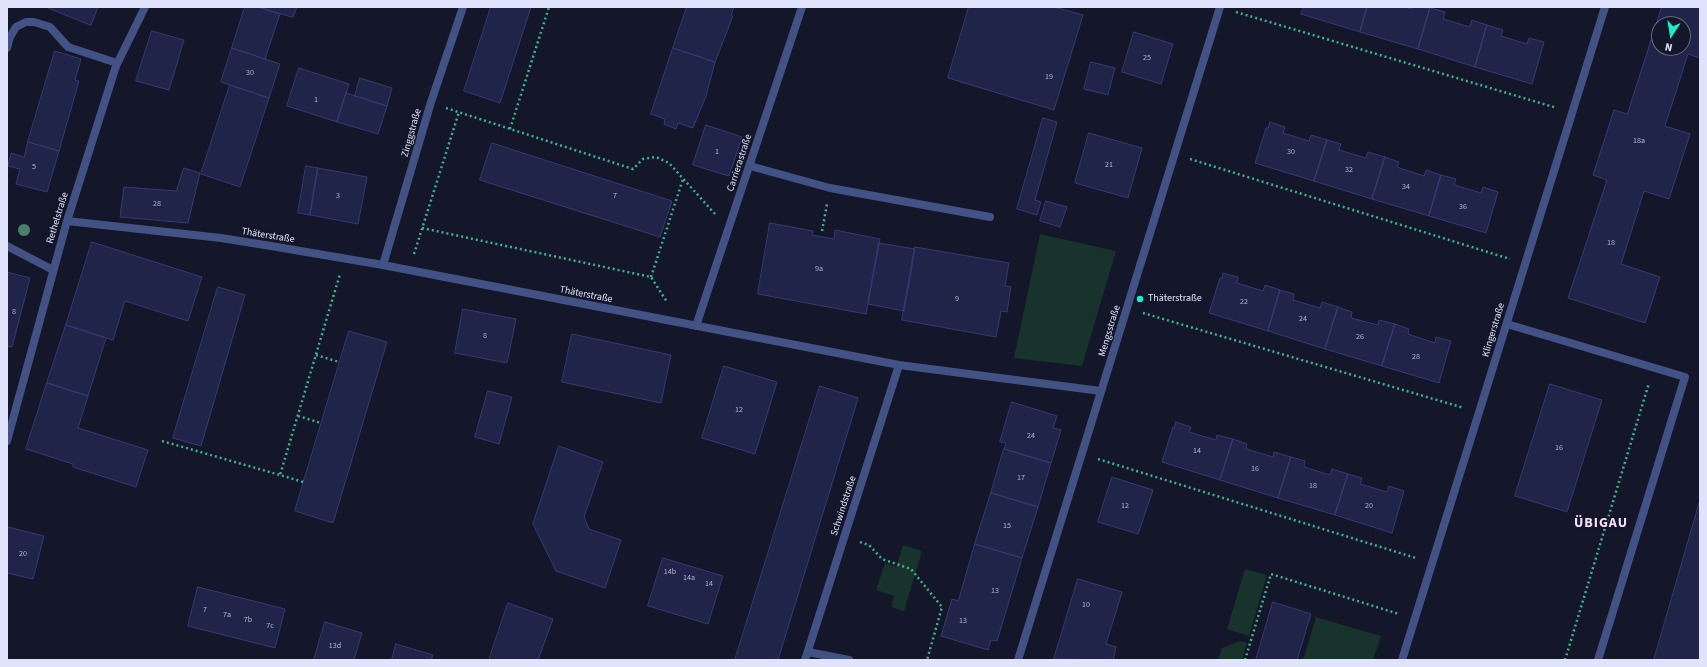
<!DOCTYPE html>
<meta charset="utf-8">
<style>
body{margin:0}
#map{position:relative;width:1707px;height:667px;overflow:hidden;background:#14162a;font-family:"Source Sans 3",sans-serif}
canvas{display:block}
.frame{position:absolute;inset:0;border:8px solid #dfe4fc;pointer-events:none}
.north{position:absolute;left:1651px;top:16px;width:40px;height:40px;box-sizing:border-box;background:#14162a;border:1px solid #65687e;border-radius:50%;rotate:192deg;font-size:11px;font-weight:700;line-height:16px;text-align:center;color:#dfe4fc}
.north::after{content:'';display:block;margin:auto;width:14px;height:18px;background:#1deac9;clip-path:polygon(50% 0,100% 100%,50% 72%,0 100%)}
</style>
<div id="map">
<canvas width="1707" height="667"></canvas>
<div class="frame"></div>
<div class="north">N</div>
</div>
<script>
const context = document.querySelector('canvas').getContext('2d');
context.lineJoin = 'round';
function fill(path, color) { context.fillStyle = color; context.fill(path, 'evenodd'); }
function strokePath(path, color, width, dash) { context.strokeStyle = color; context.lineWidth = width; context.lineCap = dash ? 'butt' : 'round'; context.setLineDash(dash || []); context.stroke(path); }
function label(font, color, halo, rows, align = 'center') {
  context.font = font + ' "Source Sans 3",sans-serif'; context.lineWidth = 3; context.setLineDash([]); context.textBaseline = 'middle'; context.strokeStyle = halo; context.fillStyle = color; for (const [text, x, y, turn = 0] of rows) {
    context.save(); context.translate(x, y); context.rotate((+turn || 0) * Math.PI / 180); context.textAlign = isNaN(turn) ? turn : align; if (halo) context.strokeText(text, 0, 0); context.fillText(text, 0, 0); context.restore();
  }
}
const green = new Path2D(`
 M1040,234l76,17 -34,115 -68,-8z
 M903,545l19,6 -18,60 -13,-4 3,-11 -18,-6 9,-27 11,4z
 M1245,569l22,6 -18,61 -22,-7z
 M1316,617l65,19 -8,24h-70z
 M1240,641l7,2 -5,17h-24l4,-12z`);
const building = new Path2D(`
 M46,7h52l-7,18z
 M245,7h13l22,7 -15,45 -33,-11z
 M258,7h39l-4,10z
 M491,7h40l-31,96 -36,-12z
 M687,7h47l-3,9h2l-18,46 -42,-14z
 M969,7h85l29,8 -29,95 -106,-32z
 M1304,7h63l-7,25 -59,-18z
 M1367,7h37l8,2 1,-2 17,1 -12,41 -58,-17z
 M1662,7h38v51l-12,-4 -23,72 25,8 -21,65 -25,-8 -23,73 39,13 -15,46 -77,-25 39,-118 -14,-5 21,-65 13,4zM1659,24h24v24h-24z
 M1430,8l15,4 -2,7 27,8 2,-7 15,5 -12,42 -57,-18z
 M1487,25l16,5 -2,6 26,8 2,-6 15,4 -12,42 -57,-17z
 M152,31l32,9 -15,50 -33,-9z
 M1134,32l39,12 -12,40 -39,-12z
 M232,48l48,16 -11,34 -48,-16z
 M673,48l42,14 -9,34 -13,32 -15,-5 -2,6 -12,-5 1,-5 -14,-5z
 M55,51l26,8 -6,21 4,1 -20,70 -31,-9z
 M1091,62l24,6 -7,27 -24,-6z
 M299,68l50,16 -12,38 -50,-16z
 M360,78l32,10 -5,18 -32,-10z
 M230,85l39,13 -29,89 -39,-13z
 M346,93l41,13 -9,28 -41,-12z
 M1043,118l14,4 -22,78 6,2 -4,13 -20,-6z
 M1270,122l15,5 -2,6 26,8 2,-6 16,5 -13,41 -59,-18 11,-35h2z
 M706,125l36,12 -13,39 -36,-11z
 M1089,133l53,15 -14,50 -53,-15z
 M1327,140l14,4 -2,6 27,8 2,-6 17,5 -13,42 -58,-18z
 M28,142l31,9 -12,41 -31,-8 4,-15 -12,-3 3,-13 13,4z
 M492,143l180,58 -12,36 -180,-57z
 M1385,157l14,5 -2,5 27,9 2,-6 15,5 -12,41 -57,-17z
 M306,166l12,2 -8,47 -12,-2z
 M184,168l16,5 -12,50 -68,-6 4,-30 52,4z
 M318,168l49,9 -9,47 -48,-9z
 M1441,175l15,4 -2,6 27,8 2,-6 15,5 -12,41 -57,-17z
 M1046,201l21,6 -7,20 -20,-6z
 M770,223l43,8 -1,4 22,4 1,-9 45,9 -14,75 -108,-20z
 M92,242l110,35 -14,44 -63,-20 -12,39 -47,-15z
 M879,243l36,6 -11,62 -36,-7z
 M915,247l94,16 -4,23 6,1 -4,25 -6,-1 -5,26 -94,-17z
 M7,272l23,6 -18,69 -5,-1z
 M1223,273l15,4 -1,6 26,8 2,-6 15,5 -12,41 -59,-18 11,-35h2z
 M218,287l27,8 -44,151 -28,-8z
 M1280,290l14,4 -1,6 27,8 2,-6 16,5 -13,42 -57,-18z
 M1338,307l14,5 -1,6 27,7 1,-5 16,4 -13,42 -57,-17z
 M463,309l53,10 -9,44 -52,-10z
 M1395,324l14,5 -1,5 27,9 1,-6 15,4 -12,42 -57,-17z
 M66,325l40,13 -18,58 -41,-13z
 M349,331l38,11 -54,181 -38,-12z
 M572,334l99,21 -10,48 -99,-21z
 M724,366l53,16 -22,72 -53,-16z
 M47,383l41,13 -10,32 70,22 -12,37 -63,-20v-3l-47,-15z
 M1550,384l52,16 -35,112 -52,-16z
 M820,386l38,12 -9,30 -71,232h-43z
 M488,391l24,6 -13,47 -24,-7z
 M1012,402l45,14 -4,12 8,2 -10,33 -47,-14 2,-6 -6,-1z
 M1176,422l15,5 -2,5 27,8 1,-5 16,4 -13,41 -58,-18 11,-35 1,1z
 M1233,439l14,5 -1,5 27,8 1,-5 17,5 -13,41 -58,-18z
 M559,446l44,16 -19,55 5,12 32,11 -16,48 -49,-17 -23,-47z
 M1004,449l47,14 -13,44 -47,-14z
 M1291,457l14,4 -1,6 26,8 2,-6 16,5 -13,41 -57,-17z
 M1348,474l14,4 -2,6 27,8 2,-6 15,5 -12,42 -57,-18z
 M1112,477l41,13 -15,44 -40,-12z
 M991,493l47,14 -16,51 -47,-14z
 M1700,500v160h-46z
 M8,527l36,9 -11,43 -26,-6z
 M975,544l47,14 -25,83 -6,-1 -3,10 -47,-14 11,-37 6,2z
 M663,558l60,18 -15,48 -60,-18z
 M1078,579l44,13 -16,52 10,3 -3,13 -59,-1z
 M198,587l87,22 -10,39 -87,-22z
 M1273,602l38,12 -14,46h-41z
 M508,603l45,16 -15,41h-49z
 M325,622l37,11 -8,27h-40z
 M396,644l37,11 -2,5h-39z`);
const path = new Path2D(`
 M1236,12l321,96
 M446,108l187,61 10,-10 13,-2 13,6 46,51
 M510,129l39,-122
 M1190,159l320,100
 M422,228l229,49 16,25
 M822,231l5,-27
 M414,254l45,-142
 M651,277l32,-98
 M1143,313l321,95
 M316,355l23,7
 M298,416l23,7
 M162,441l118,34
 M1098,459l318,99
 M303,482l-23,-7 60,-201
 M860,542l9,3 13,14 29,10 31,38 -15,53
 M1245,660l26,-86 128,40
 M1565,660l84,-277`);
const lane = new Path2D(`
 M7,48l3,-11 6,-10 10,-5h8l16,5 18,20 49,16
 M750,166l80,22 160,29
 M383,265l48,-163 32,-95
 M1507,324l178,53 -87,283`);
const street = new Path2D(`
 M67,221l154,17 50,8 112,19 516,100 202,26
 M7,246l46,24
 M696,326l106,-319
 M7,441l60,-220 49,-155 29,-59
 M808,652l41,8
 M805,660l94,-295
 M1018,660l202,-653
 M1402,660l203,-653`);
const trees = [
 [24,230]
];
const markers = [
 [1140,299,4,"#1deac9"]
];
const numberNames = [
 ["25",1147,58],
 ["30",250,73],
 ["19",1049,77],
 ["1",316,100],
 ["18a",1639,141],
 ["1",717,152],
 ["30",1291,152],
 ["21",1109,165],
 ["5",34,167],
 ["32",1349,170],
 ["34",1406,187],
 ["3",338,196],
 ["7",615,196],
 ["28",157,204],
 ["36",1463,207],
 ["18",1611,243],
 ["9a",819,269],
 ["9",957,299],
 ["22",1244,302],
 ["8",14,312],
 ["24",1303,319],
 ["8",485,336],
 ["26",1360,337],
 ["28",1416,357],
 ["12",739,410],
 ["24",1031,436],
 ["16",1559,448],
 ["14",1197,451],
 ["16",1255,469],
 ["17",1021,478],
 ["18",1313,486],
 ["12",1125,506],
 ["20",1369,506],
 ["15",1007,526],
 ["20",23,554],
 ["14b",670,572],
 ["14a",689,578],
 ["14",709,584],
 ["13",995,591],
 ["10",1086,605],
 ["7",205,610],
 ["7a",227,615],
 ["7b",248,620],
 ["13",963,621],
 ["7c",270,626],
 ["13d",335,646]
];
const streetNames = [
 ["Zinggstraße",412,133,-74],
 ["Carrierastraße",740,163,-72],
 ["Rethelstraße",58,218,-73],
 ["Thäterstraße",268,236,9],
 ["Thäterstraße",586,295,11],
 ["Klingerstraße",1494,330,-73],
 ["Mengsstraße",1110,331,-73],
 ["Schwindstraße",844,506,-72]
];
const poiNames = [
 ["Thäterstraße",1148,299]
];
const districtNames = [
 ["ÜBIGAU",1601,524]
];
fill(green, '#17332b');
fill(building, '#212449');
strokePath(building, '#363973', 1);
strokePath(path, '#3db38d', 2.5, [2, 3]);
strokePath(lane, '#435284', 8);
strokePath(street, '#435284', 8);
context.fillStyle = '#47806c';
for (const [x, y] of trees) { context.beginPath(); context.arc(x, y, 6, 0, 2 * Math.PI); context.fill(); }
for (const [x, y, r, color] of markers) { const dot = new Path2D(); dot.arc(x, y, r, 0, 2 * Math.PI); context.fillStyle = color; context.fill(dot); strokePath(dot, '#14162a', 1.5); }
label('8px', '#b0b4cf', null, numberNames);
label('10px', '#dfe4fc', '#14162a', streetNames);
label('10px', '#dfe4fc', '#14162a', poiNames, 'left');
context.letterSpacing = '1px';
label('bold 14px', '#fce1fa', '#14162a', districtNames);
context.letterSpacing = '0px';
</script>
